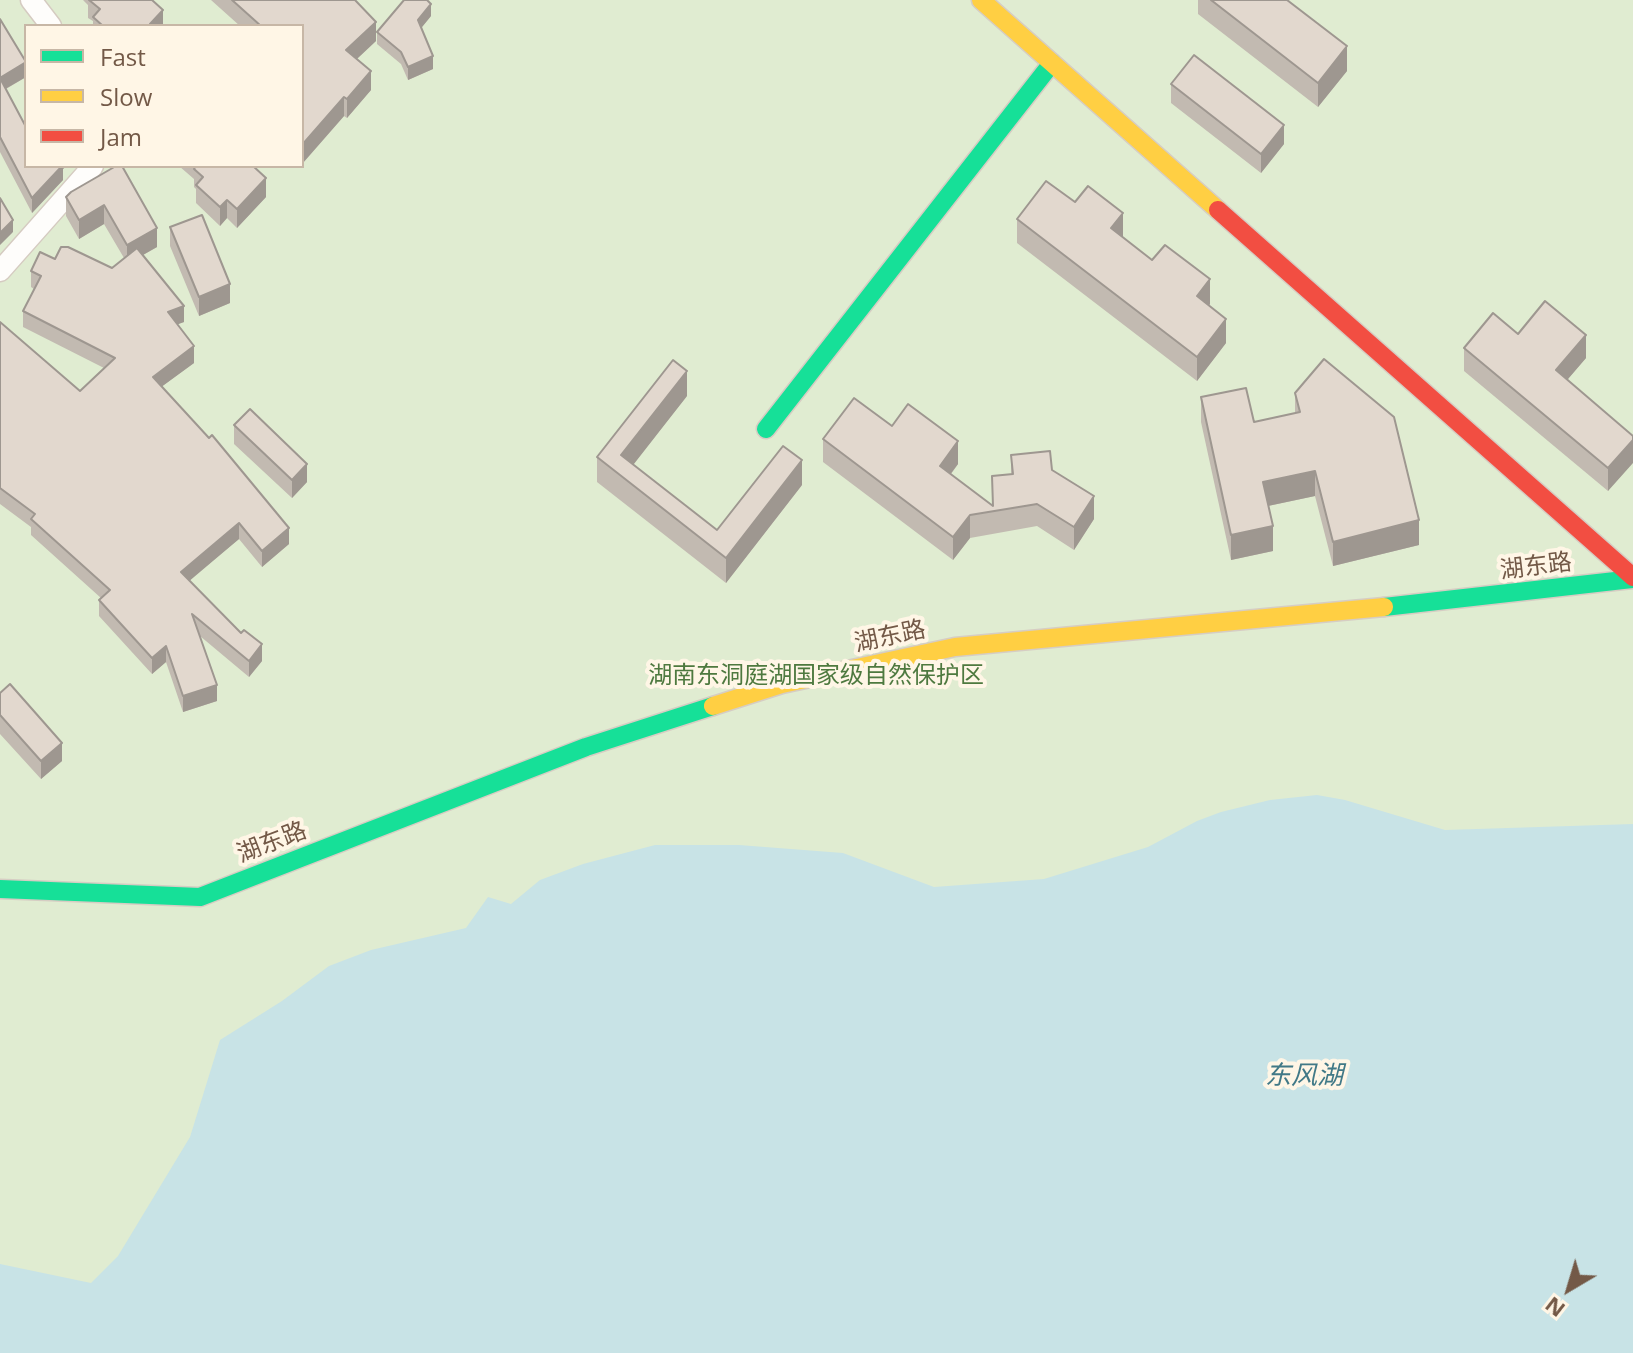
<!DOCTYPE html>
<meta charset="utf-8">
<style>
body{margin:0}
#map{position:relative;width:1633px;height:1353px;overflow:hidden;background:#f6f0e6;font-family:"Open Sans",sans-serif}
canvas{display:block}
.legend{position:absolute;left:24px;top:24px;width:280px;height:144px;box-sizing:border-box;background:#fff6e6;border:2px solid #c7b7a6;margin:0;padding:10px 14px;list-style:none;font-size:24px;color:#735947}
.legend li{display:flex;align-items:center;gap:16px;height:40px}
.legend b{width:40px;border:2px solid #c7b7a6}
.north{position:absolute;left:1529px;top:1249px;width:80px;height:80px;-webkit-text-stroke:6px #fff6e6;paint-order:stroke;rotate:218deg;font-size:22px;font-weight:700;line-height:32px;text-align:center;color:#735947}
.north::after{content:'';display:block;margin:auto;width:28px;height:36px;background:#735947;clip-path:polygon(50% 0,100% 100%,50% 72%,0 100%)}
</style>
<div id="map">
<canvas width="1633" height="1353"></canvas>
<ul class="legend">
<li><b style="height:10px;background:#16e098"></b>Fast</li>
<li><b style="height:10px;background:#ffcf43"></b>Slow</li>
<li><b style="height:10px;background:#f24e42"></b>Jam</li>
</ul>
<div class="north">N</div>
</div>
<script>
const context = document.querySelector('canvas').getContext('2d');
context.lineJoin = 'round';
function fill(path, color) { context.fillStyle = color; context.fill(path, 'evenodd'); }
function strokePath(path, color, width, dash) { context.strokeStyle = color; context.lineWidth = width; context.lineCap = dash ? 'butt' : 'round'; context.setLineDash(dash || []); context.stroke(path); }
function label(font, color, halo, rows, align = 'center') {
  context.font = font + ' "Open Sans","Noto Sans SC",sans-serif'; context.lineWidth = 8; context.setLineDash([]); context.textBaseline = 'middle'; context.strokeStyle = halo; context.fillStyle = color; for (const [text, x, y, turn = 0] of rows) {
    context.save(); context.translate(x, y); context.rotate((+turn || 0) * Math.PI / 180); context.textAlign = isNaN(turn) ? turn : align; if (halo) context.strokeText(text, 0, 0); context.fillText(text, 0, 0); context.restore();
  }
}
const green = new Path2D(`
 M0,0h1633v1353h-1633zM26,26h276v140h-276z`);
const water = new Path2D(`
 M1317,795l28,5 100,30 188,-6v529h-1633v-89l91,19 27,-27 72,-119 30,-97 62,-39 47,-35 42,-16 95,-22 22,-31 23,7 29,-24 43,-16 72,-19h84l104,8 91,34 110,-8 104,-32 49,-26 24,-9 49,-12z`);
const street = new Path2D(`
 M31,0l20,26
 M0,271l93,-105`);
const fast = new Path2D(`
 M766,429l286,-366
 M1384,607l249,-28
 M0,889l200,8 386,-150 127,-41`);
const slow = new Path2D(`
 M981,0l237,210
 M713,706l69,-22 173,-37 429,-40`);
const jam = new Path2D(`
 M1218,210l415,367`);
const wall = new Path2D(`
 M83,0h69l11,26h-70v-5l-5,-3v-13z
 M211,0h144l21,41 -19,18 14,31 -24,28 -3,-2 -42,48v-138h-62z
 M1198,0h89l60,71 -29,36 -120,-93z
 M431,16l-10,12 12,41 -25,11 -7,-16 -24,-20v-12z
 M0,19l26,58 -20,12 20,77h40l-3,3v11l-31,33 -32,-61z
 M1171,84l113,60 -23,29 -90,-70z
 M116,166l41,81 -14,8 41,67 -7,2 17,39 -33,24 128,157 -27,23 -23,-28 -50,41 73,81 -13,16 -49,-41 17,65 -34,11 -17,-50 -14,12 -53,-58v-16l2,-2 -70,-63v-8l-31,-23v-182l80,69 24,-23 -81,-41v-16l11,-22 -3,-2v-16l24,-12 57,9 12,-10 -20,-34 -25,15 -13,-23v-19z
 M179,166h74l13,31 -29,31 -10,-10 -7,8 -24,-23v-14l-2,-2v-8z
 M1017,219l105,19 88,66 -1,1 17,38 -29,38 -180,-138z
 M170,227l60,76 -31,13 -29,-70z
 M1518,334l68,24 -19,22 66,56 -25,55 -144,-120v-23z
 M1295,393l124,152 -86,21 -18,-70 -47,10 5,45 -42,9 -30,-138v-25l53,25 41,-9z
 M687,396l-54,68 84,66 85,-45 -76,98 -129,-101v-25z
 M234,425l73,57 -15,16 -58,-54z
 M892,426l66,38 -7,10 41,31v-29l19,-2v-19l41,15 42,49 -20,31 -37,-24 -67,12 -17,22 -130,-98v-23z
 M0,693l62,68 -21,18 -41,-45z`);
const shadedWall = new Path2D(`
 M431,4v12l-13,16v-12z
 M163,10v16h-13v-2z
 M376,22v19l-30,28v-19z
 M1347,46v25l-29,36v-24z
 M433,56v13l-25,11v-13z
 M26,62v15l-26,15v-14z
 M371,71v19l-24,28v-19z
 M344,97v19l-42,48v-19z
 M1284,125v19l-23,29v-19z
 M58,166h8l-3,3v11l-31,33v-15z
 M266,178v19l-29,31v-19z
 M227,200v18l-7,8v-19z
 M104,205v19l-25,15v-19z
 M1123,213v24l-12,-9z
 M13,220v12l-13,13v-12z
 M157,228v19l-30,17v-19z
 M1210,279v25l-13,16v-24z
 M230,284v19l-31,13v-19z
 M184,306v16l-16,6v-16z
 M1226,319v24l-29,38v-24z
 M1586,335v23l-30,35v-23z
 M194,346v17l-41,30v-16z
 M687,371v25l-64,82 -2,-23z
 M1633,440v23l-25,28v-23z
 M958,441v23l-18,24v-22z
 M802,460v25l-76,98v-25z
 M307,464v18l-15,16v-18z
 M1315,471v25l-52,11v-25z
 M1094,496v23l-20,31v-23z
 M970,515v23l-17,22v-23z
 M1419,520v25l-86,21v-24z
 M239,523v16l-58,49v-16z
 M1273,526v25l-42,9v-25z
 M289,528v16l-27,23v-16z
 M262,644v17l-13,16v-16z
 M166,646v16l-14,12v-16z
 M217,685v16l-34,11v-16z
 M62,743v18l-21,18v-18z`);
const building = new Path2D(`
 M89,0h63l11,10 -13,14 3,2h-50l-10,-9 7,-8z
 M232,0h123l21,22 -30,28 25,21 -24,28 -3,-2 -42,48v-119h-41z
 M404,0h23l4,4 -13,16 15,36 -25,11 -7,-15 -24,-20z
 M1211,0h76l60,46 -29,37z
 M0,19l26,43 -26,16z
 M1194,55l90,70 -23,29 -90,-70z
 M0,78l26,49v39h36l-30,32 -32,-61z
 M116,166h6l35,62 -30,17 -23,-40 -25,15 -13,-23 5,-5z
 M196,166h57l13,12 -29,31 -10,-9 -7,7 -24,-22 7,-8 -9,-8z
 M1046,181l29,21 13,-16 35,27 -12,15 41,32 13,-15 45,34 -13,17 29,23 -29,38 -180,-138z
 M0,198l13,22 -13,13z
 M202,215l28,69 -31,13 -29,-70z
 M61,247h7l44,21 25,-20 47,58 -16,6 26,34 -41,31 56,61 3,-3 77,93 -27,23 -23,-28 -58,49 60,61 3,-3 18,14 -13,17 -57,-47 25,71 -34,11 -17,-50 -14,12 -53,-58 11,-10 -79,-71 4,-5 -35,-26v-166l80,69 35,-33 -92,-47 18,-35 -10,-5 9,-19 15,7z
 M1545,301l41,34 -30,35 77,66v4l-25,28 -144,-120 29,-35 25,21z
 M1324,359l70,58 25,103 -86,22 -18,-71 -52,11 10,44 -42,9 -30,-138 45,-9 8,34 46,-10 -5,-19z
 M673,360l14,11 -66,84 96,75 66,-84 19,14 -76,98 -129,-101z
 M854,398l38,28 16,-22 50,37 -18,25 53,40 -1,-30 21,-2 -2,-19 39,-4 2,19 42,26 -20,31 -37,-23 -67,11 -17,22 -130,-98z
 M250,409l57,55 -15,16 -58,-55z
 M10,684l52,59 -21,18 -41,-46v-22z`);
const streetNames = [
 ["湖东路",1536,567,-7],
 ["湖东路",890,637,-12],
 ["湖东路",272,843,-21]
];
const parkNames = [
 ["湖南东洞庭湖国家级自然保护区",816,676]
];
const waterNames = [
 ["东风湖",1304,1077]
];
fill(green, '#e0ecd1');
fill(water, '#c8e3e6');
strokePath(street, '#d5cbc1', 23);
strokePath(fast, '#d6cdc3', 21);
strokePath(slow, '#d6cdc3', 21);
strokePath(jam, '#d6cdc3', 21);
strokePath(street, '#fefdfb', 20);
strokePath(fast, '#16e098', 18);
strokePath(slow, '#ffcf43', 18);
strokePath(jam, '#f24e42', 18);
fill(wall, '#c2bab1');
fill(shadedWall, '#9e9790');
fill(building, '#e2d8ce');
strokePath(building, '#9e9790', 2);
label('24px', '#735947', '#fff6e6', streetNames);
label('24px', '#4e793f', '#fff6e6', parkNames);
label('italic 26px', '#417987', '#fff6e6', waterNames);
</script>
